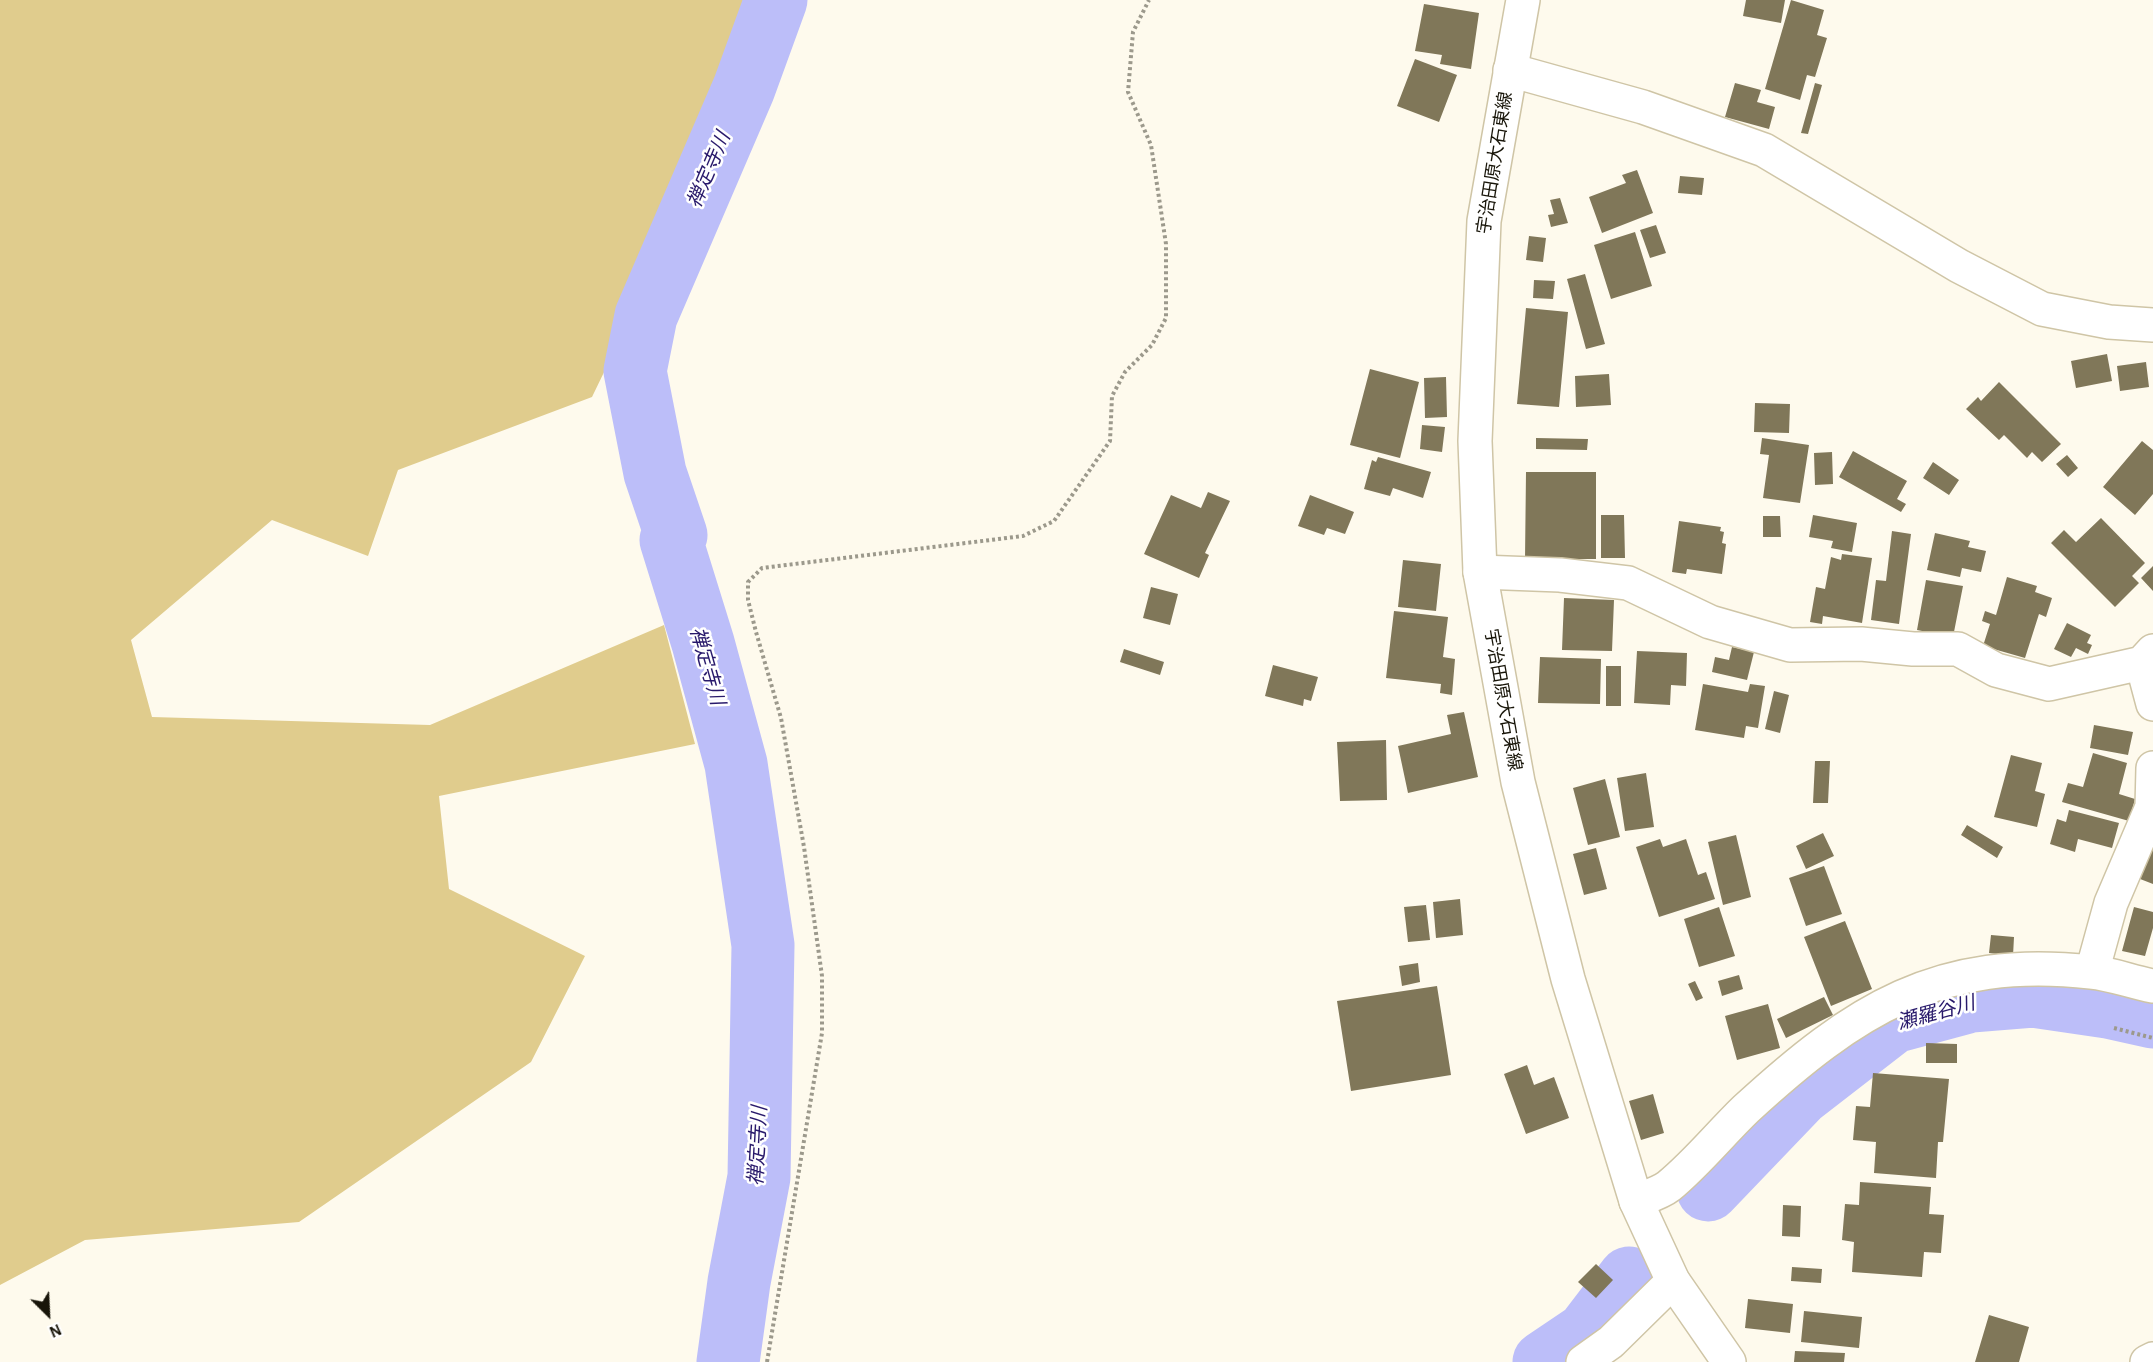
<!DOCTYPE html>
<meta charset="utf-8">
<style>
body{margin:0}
#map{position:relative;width:2153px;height:1362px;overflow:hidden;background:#fefaed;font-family:"Alegreya Sans",sans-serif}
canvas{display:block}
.north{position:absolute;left:18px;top:1284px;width:60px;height:60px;-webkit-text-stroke:4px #fff;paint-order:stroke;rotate:156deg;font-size:16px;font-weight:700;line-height:24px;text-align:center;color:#181509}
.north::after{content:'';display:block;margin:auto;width:21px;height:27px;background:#181509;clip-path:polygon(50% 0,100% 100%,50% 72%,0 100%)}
</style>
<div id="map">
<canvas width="2153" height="1362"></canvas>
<div class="north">N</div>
</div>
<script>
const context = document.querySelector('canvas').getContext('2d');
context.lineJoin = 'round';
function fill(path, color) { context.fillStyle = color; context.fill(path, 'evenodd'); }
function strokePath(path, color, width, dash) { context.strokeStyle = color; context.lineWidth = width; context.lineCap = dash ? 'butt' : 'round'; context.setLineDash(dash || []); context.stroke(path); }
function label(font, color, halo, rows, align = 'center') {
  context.font = font + ' "Alegreya Sans","Noto Sans JP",sans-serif'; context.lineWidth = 5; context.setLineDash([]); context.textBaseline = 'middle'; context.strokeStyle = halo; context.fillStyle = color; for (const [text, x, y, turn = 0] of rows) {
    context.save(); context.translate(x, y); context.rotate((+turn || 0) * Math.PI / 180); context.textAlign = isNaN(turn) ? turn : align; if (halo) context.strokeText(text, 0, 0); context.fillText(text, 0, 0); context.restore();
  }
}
const green = new Path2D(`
 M0,0h784l-192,397 -194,73 -30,86 -96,-36 -141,120 21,77 278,8 234,-100 31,119 -256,52 10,93 136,67 -54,106 -232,160 -214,18 -85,45z`);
const river = new Path2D(`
 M1708,1190l92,-96 93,-72 78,-21 62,-5 75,11 45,10
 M728,1362l11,-80 20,-105 4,-232 -27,-181 -33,-121 -32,-103 5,-5 -21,-62 -20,-102 11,-55 98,-228 32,-88
 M1544,1362l43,-29 42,-55`);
const building = new Path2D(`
 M1746,0h39l-4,23 -38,-7z
 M1791,0l33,10 -7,25 10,3 -12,39 -8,-2 -7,25 -35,-11z
 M1424,4l55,9 -8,56 -31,-5 2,-9 -27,-4z
 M1415,59l42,16 -18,47 -42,-16z
 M1735,83l26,7 -4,12 18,5 -6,22 -44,-12z
 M1815,83l7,2 -14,49 -7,-1z
 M1637,170l16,43 -51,20 -13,-36 37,-14 -4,-8z
 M1680,176l24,2 -2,17 -24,-2z
 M1560,198l8,25 -17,4 -3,-12 6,-1 -4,-14z
 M1656,225l10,28 -16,5 -10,-28z
 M1635,232l17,54 -41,13 -17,-54z
 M1529,236l17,2 -3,24 -17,-2z
 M1585,274l20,70 -19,5 -19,-70z
 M1534,280l21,1 -2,18 -20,-1z
 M1526,308l42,4 -9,95 -42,-3z
 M2107,354l5,27 -36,7 -5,-27z
 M2146,362l3,25 -29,4 -3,-25z
 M1370,369l49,13 -19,76 -50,-13z
 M1609,374l2,31 -35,2 -1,-31z
 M1446,377l1,40 -22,1 -1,-40z
 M1999,382l62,62 -19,18 -10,-10 -5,6 -23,-23 -5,5 -33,-31 12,-12 3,4z
 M1755,403l35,1 -1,29 -35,-1z
 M1422,425l23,2 -3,25 -22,-3z
 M1536,438l52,1 -1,11 -51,-1z
 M1762,438l47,7 -9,58 -37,-5 6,-43 -9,-1z
 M2142,441l11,9v44l-18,21 -32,-28z
 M1853,451l54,30 -10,18 9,5 -5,8 -62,-35z
 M1832,452l1,32 -18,1 -1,-32z
 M2067,455l11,13 -10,9 -12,-13z
 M1378,457l53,15 -8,26 -30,-10 -3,8 -26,-7 8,-29 4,2z
 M1933,462l26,18 -10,15 -26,-17z
 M1526,472h70v87h-71z
 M1208,492l22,9 -25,52 4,2 -10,23 -55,-24 27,-59 30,13z
 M1310,495l44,17 -9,22 -18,-6 -3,7 -26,-9z
 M1601,515h23l1,43h-24z
 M1813,515l44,8 -5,29 -21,-4 2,-7 -24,-4z
 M1763,516h17l1,21h-18z
 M2101,518l44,45 -13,13 7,7 -24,24 -64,-64 13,-13 12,12z
 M1679,521l42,6 -1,4 4,1 -2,11 4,1 -4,30 -35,-5 -1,5 -14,-2z
 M1892,531l19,3 -12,90 -28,-4 5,-40 10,1z
 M1935,533l35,8 -2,6 18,4 -5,21 -19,-4 -2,9 -33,-7z
 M1842,554l30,4 -10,65 -39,-7 -1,8 -12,-2 6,-35 9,2 6,-32 10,3z
 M1403,560l38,4 -5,47 -38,-4z
 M2153,566v25l-12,-13z
 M2007,577l30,9 -2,6 17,6 -6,19 -7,-3 -14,44 -42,-12 7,-22 -8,-3 3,-10 11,4z
 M1926,580l37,6 -10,51 -36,-7z
 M1151,587l27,7 -8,31 -27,-7z
 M1564,598l50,2 -2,51 -50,-1z
 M1394,611l54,6 -5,40 12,2 -3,36 -12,-2 1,-9 -55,-6z
 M2067,623l24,12 -4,8 5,2 -4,9 -12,-6 -5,9 -17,-8z
 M1732,647l22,5 -7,28 -35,-8 3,-15 14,3z
 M1124,649l40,13 -4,13 -40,-13z
 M1637,651l50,2 -1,33 -15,-1 -1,20 -36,-2z
 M1540,657l61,2 -1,45 -62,-1z
 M1273,665l45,12 -7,24 -7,-2 -1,7 -38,-10z
 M1606,666h15v40h-15z
 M1703,684l45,8 2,-8 15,2 -7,42 -12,-2 -2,12 -49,-8z
 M1774,691l15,4 -9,38 -15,-4z
 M1464,712l14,65 -70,16 -10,-47 53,-12 -4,-19z
 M2094,725l39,7 -5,23 -38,-7z
 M1386,740l1,60 -47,1 -3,-59z
 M2093,753l34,10 -8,31 16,5 -6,22 -67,-19 6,-19 15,4z
 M2011,755l31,8 -7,28 10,3 -8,33 -43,-10z
 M1815,761h15l-2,42h-15z
 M1646,773l8,54 -29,4 -8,-53z
 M1605,779l15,58 -32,8 -15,-57z
 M2069,810l50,13 -7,25 -34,-9 -3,13 -25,-8 7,-25 9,3z
 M1967,825l36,22 -6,11 -36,-23z
 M1823,833l11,23 -28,13 -10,-23z
 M2153,834v50l-18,-7z
 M1736,835l15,62 -28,8 -15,-63z
 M1660,839l3,8 23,-8 12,36 8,-3 9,27 -56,18 -23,-70z
 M1596,848l11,41 -23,6 -11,-41z
 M1824,866l18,48 -36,12 -17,-48z
 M1460,899l3,36 -27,3 -3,-36z
 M1426,905l4,35 -22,2 -4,-35z
 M1719,907l16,49 -36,11 -15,-48z
 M2134,907l19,5v16l-8,28 -23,-5z
 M1845,921l27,68 -41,17 -27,-69z
 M1991,935l23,2 -1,19 -24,-3z
 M1418,963l2,19 -18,4 -3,-20z
 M1739,975l4,14 -21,7 -4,-15z
 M1695,981l8,17 -7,3 -8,-17z
 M1437,986l14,89 -100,16 -14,-90z
 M1824,997l9,18 -47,23 -9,-19z
 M1768,1004l12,44 -43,12 -12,-44z
 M1926,1043l31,1v19h-31z
 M1527,1065l7,20 20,-8 15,41 -43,16 -22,-60z
 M1873,1073l76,6 -6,63h-5l-2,36 -62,-5 2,-31 -23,-2 3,-34 14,1z
 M1653,1094l11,39 -23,7 -12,-39z
 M1860,1182l71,5 -2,27 15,1 -3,38 -17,-1 -2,25 -70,-5 2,-30 -12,-2 3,-36 14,1z
 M1783,1205l18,1 -1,31 -18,-1z
 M1596,1264l17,16 -17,18 -18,-16z
 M1792,1267l30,2 -1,14 -30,-2z
 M1748,1299l45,5 -3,29 -45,-5z
 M1804,1311l58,6 -3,31 -58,-6z
 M1989,1315l40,12 -10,35h-44z
 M1795,1351l50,2 -1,9h-50z`);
const path = new Path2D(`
 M2114,1028l39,10
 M767,1362l55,-329v-57l-18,-129 -23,-129 -25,-86 -8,-32v-18l14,-14 261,-32 31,-15 56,-80 2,-45 13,-24 27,-27 14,-27v-74l-15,-99 -23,-53 5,-60 16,-32`);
const minor = new Path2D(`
 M1510,70l133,37 121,43 195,116 83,43 67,13 44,3
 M1480,572l80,3 68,8 82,39 80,23 71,-1 52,5h45l38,21 53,14 93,-21 11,-12
 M2142,663l11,41
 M2092,972l19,-69 41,-96 1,-39
 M1636,1201c10,-4 24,-8 33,-15 28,-23 51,-52 77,-77 108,-99 192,-154 345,-137 21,2 41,10 62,14
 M1583,1362l28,-20 62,-61
 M2147,1362l6,-3`);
const major = new Path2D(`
 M1523,0l-39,221 -9,220 5,131 38,210 50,197 68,222 37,80 56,81`);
const streetNames = [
 ["宇治田原大石東線",1495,163,-81],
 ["宇治田原大石東線",1503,700,80]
];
const waterNames = [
 ["禅定寺川",709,170,-67],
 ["禅定寺川",707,666,74],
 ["瀬羅谷川",1936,1013,-15],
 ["禅定寺川",758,1146,-87]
];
fill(green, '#e0cc8d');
strokePath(river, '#bcbef9', 63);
fill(building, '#807759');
strokePath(minor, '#cfc5a6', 36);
strokePath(major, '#cfc5a6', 36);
strokePath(path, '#9c998c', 4, [3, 3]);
strokePath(minor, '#fff', 33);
strokePath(major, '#fff', 33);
label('18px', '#181509', '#fff', streetNames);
label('italic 20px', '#28196b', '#fff', waterNames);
</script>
